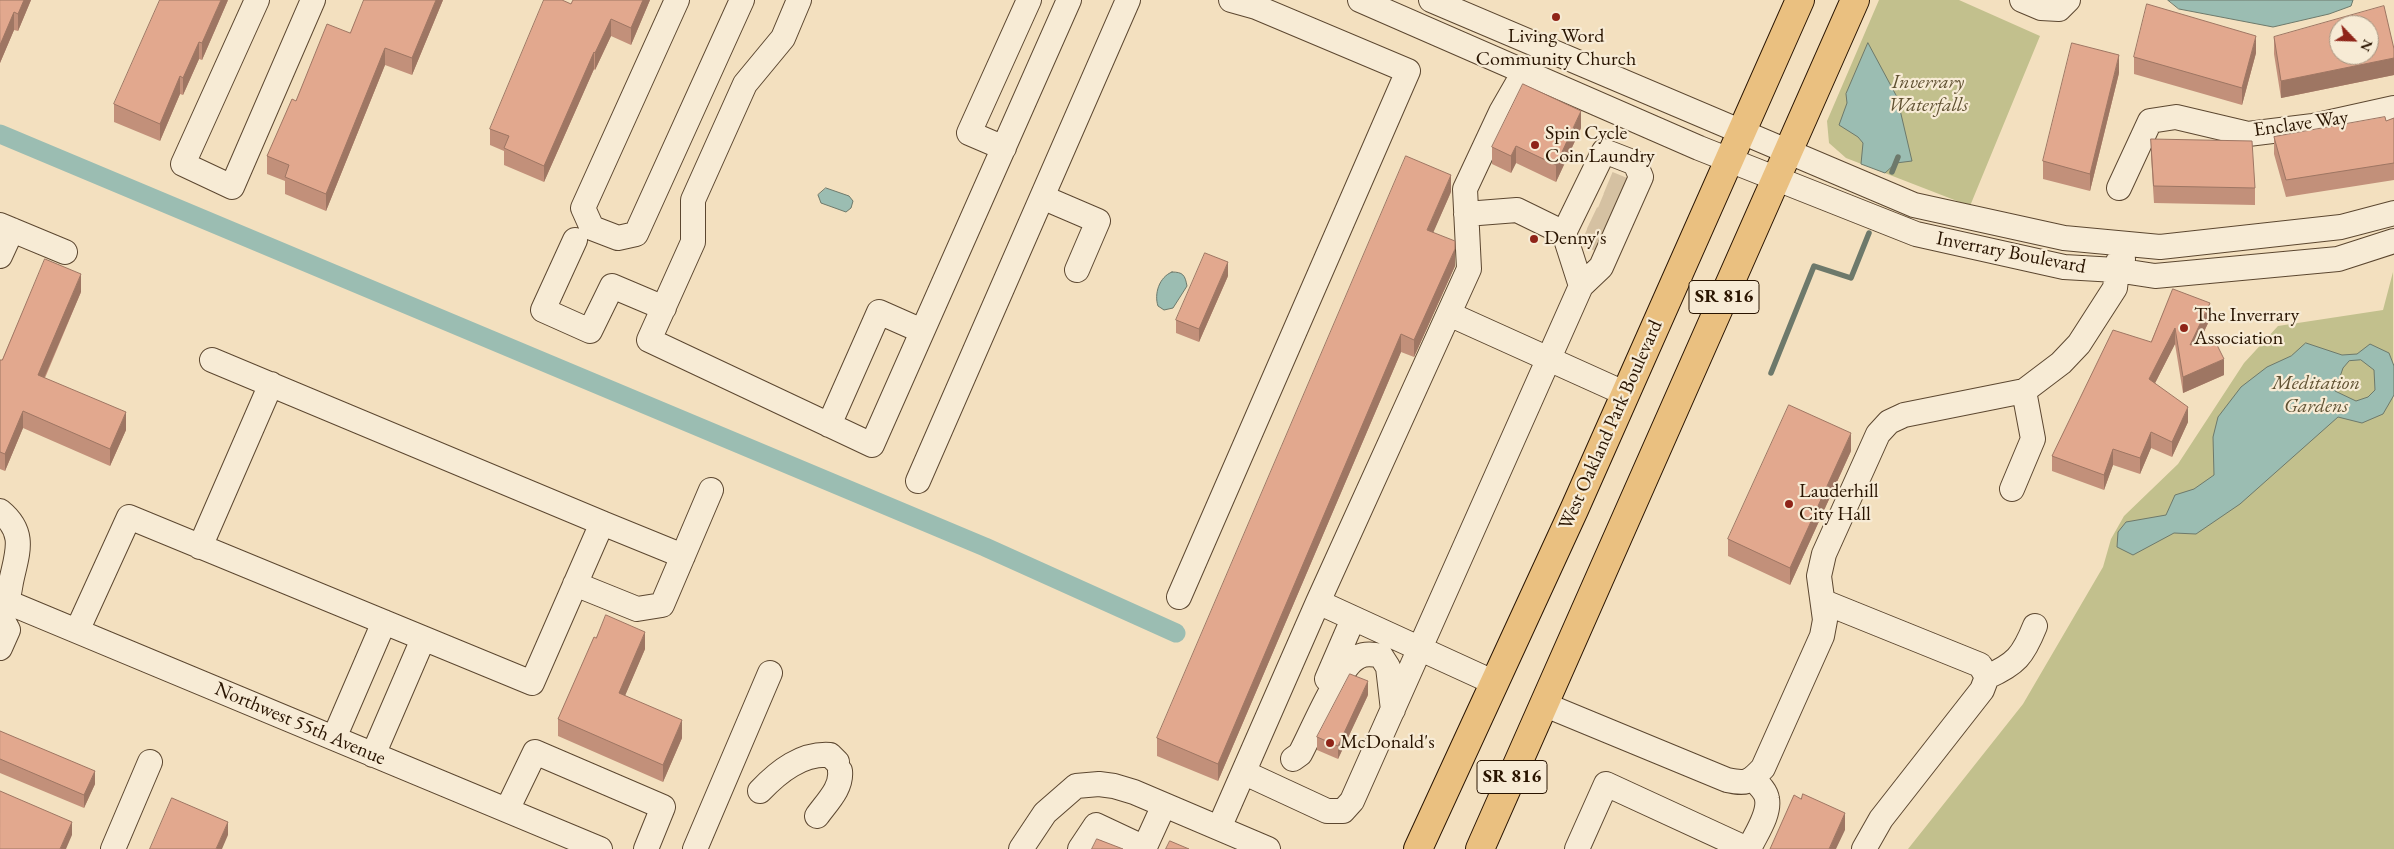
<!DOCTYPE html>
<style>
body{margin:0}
#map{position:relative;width:2394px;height:849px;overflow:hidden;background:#f3e0bf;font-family:"EB Garamond",serif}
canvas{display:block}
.north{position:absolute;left:2329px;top:15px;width:50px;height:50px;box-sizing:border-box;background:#f7ebd5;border:1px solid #a59580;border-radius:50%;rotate:114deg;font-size:14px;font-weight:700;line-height:20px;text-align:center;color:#291400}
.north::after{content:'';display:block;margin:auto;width:18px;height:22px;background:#8f2418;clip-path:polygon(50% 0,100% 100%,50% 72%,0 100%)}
</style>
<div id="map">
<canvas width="2394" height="849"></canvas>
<div class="north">N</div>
</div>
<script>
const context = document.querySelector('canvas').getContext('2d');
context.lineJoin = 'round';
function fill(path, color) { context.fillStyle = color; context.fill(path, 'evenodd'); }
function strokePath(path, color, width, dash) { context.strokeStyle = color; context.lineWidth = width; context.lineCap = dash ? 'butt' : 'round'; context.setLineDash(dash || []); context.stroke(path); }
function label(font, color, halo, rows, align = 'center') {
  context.font = font + ' "EB Garamond",serif'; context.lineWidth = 4.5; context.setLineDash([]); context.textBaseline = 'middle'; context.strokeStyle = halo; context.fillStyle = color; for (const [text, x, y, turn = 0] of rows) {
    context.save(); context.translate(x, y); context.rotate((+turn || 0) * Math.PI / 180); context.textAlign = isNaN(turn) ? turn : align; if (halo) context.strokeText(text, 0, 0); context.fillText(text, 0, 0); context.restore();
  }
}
const green = new Path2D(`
 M1879,0h80l81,36 -70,170 -124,-48 -17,-15 -2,-22z
 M2393,272l1,577h-486l115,-145 80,-137 8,-28 13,-23 54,-52 66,-101 34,-37 105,-16z`);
const water = new Path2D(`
 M2168,0h185l-2,6 -22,8 -56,13 -94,-18z
 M1868,43l29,54 15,64 -16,2 -11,10 -24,-9 2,-21 -5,-6 -19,-12 8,-22 -1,-9z
 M826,188l23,8 4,5 -2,7 -5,4 -25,-9 -3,-8z
 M1172,272c11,0 13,3 15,14l-14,22 -9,2 -6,-4c-4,-12 1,-29 14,-34z
 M2306,343l36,12 15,-1 13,-10 19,9 5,13v29l-11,19 -21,9 -24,-6 -98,87 -44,30 -22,-1 -41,22 -16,-8 1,-15 8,-10 40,-7 9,-20 19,-6 20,-14 -1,-38 5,-20 23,-30 26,-20 24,-11zM2361,360l13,10 1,20 -7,7 -12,4 -21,-10 8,-23 6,-7z`);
const stream = new Path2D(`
 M1892,172l6,-15
 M1771,373l43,-107 37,12 18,-45`);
const canal = new Path2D(`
 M0,134l985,413 191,86`);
const minorTunnel = new Path2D(`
 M1608,183l17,7
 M1602,198l17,7
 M1592,218l17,8
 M1585,234l17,7`);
const minor = new Path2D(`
 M257,0l-74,164 49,23 81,-187
 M677,0l-94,208 9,20 26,10 18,-4 106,-234
 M799,0l-16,38 -38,46 -52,116v42l-44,98 223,105 197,-445
 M1360,0l339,148 217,86 148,33 52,3 39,6 183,-17 56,-18
 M1431,0l483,205 150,33 96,9 181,-20 53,-14
 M2022,0l19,8 18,1 9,-9
 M1004,148l-35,-15 60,-133
 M2119,188l31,-67 26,-4 72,17 65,-8 81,-18
 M1042,197l56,24 -21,49
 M1466,214l51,-4 47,23
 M0,225l65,27
 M575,240l-32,70 47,21 22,-45 52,22
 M0,256l12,-26
 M1449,314l175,79
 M829,425l50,-113 43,19
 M918,481l210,-481
 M2012,489l21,-50 -9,-48
 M0,511c27,22 17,42 11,71 -2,12 -4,26 -11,36
 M602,523l81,33
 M200,547l71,-163
 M575,584l62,25 25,-4 49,-115
 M1179,597l229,-526 -152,-64 -25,-7
 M0,599l600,250
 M1318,602l177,81
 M1824,602l156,63 7,12 -5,13 -101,129 -17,30
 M77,631l52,-114 403,166 70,-160 -390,-163
 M0,648l8,-18 -7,-13
 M1987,677c29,-13 36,-21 48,-51
 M1327,679l26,-60
 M1543,704l184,76c19,4 22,3 36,-12l59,-132 3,-16 -6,-44 5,-22 54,-120 11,-12 15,-7 120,-24 37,-28 18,-19 36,-56 3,-26 5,-3
 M334,738l50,-116
 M373,755l50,-116
 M1293,759l7,-5c12,-22 38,-87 58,-97 7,-4 15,-3 23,-1l7,11 5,43
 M1245,773l82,38h16l9,-10 229,-515 20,-19 40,-90 -6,-14 -31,-12 -40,82 17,53
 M760,791c19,-20 42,-38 70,-36l7,7
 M507,810l28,-58 128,55 -17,42
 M817,816c10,-14 25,-28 23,-45
 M1219,828l99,-226 151,-333 -4,-80 36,-77 23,-40
 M113,849l37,-87
 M695,849l75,-176
 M1021,849l24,-36 31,-27 23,-2 15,2 20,6 134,57
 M1080,849l16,-24 49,23
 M1144,849l20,-44
 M1577,849l29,-65 141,65
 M1749,849c6,-14 21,-34 18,-50 -1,-8 -9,-15 -14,-20`);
const major = new Path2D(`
 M1418,849l156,-339 226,-510
 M1480,849l375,-849`);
const wall = new Path2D(`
 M0,0h31l-13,31 -4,-1 -14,33z
 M228,0l-26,60 -3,-1 -16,36 -3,-1 -20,47 -46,-19v-18z
 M443,0l-31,75 -27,-10 -59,146 -41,-17v-13l-18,-7v-18l29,-55 54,-68z
 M650,0l-19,45 -20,-9 -16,34 -1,-1 -50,113 -40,-17v-14l-14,-6v-16l81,-125z
 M2274,37l120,12v26l-113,23 -7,-44z
 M2256,53l-14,52 -108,-31v-17z
 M2119,73l-29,118 -47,-12v-18z
 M2394,118v62l-108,17 -12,-43v-17l112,-16z
 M1581,128l-25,54 -40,-19 -5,10 -19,-9v-17z
 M2151,139l104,49v17l-101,-2 -3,-47z
 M1451,192l-18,40 22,34 -41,91 -13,-5 -183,429 -61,-25v-18z
 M1228,276l-29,66 -23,-9v-13z
 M2173,289l37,30 -11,24 25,32 -41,18 -8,-49 -20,39 33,39 -16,35 -21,-9 -11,26 -27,-9 -9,25 -52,-19v-15l99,-114z
 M81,292l-36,86 81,52 -16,36 -87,-38 -18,43 -5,-2v-109h2z
 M1851,451l-61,134 -62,-29v-17z
 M596,638l49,11 -20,46 57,43 -19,44 -105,-46v-17z
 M1368,695l-30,64 -21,-9v-13z
 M0,731l95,53 -11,24 -84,-35z`);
const shadedWall = new Path2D(`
 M24,0h7l-13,31v-17z
 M221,0h7l-26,60v-17z
 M436,0h7l-31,75v-17z
 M643,0h7l-19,45v-17z
 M14,12v18l-14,33v-18z
 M611,19v17l-16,34v-17z
 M2256,36v17l-14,52v-17z
 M199,42v17l-16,36v-17z
 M385,48v17l-59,146v-17z
 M594,52v17l-50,113v-16z
 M2119,55v18l-29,118v-17z
 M2394,58v17l-113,23v-17z
 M180,76v18l-20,47v-17z
 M1581,111v17l-25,54v-17z
 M1516,146v17l-5,10v-17z
 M1451,175v17l-24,55v-17z
 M1455,249v17l-41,91v-17z
 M1228,262v14l-29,66v-13z
 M81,274v18l-43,100v-17z
 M2210,303v16l-20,41v-15z
 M2175,328v16l-26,51v-16z
 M1401,334v18l-183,429v-17z
 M2224,359v16l-41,18v-16z
 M2188,407v15l-16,35v-15z
 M23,411v17l-18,43v-17z
 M126,412v18l-16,36v-17z
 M2151,432v16l-11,26v-16z
 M1851,433v18l-61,134v-17z
 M2113,449v16l-9,25v-15z
 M645,632v17l-26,61v-17z
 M1368,681v14l-30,64v-13z
 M682,720v18l-19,44v-17z
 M95,771v13l-11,24v-13z
 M1845,813v17l-9,19h-7z
 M72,822v13l-6,14h-6z
 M228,822v13l-6,14h-6z`);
const building = new Path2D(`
 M0,0h24l-6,14 -4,-2 -14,33z
 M160,0h61l-19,43 -3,-1 -16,36 -3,-2 -20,48 -46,-20z
 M364,0h72l-24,58 -27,-10 -59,146 -41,-17 4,-12 -22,-9 25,-57 4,2 31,-77 23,9z
 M544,0h18l9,4 2,-4h70l-12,28 -20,-9 -16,34 -1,-1 -50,114 -40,-18 5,-12 -19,-7z
 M2147,4l109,32 -14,52 -108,-31z
 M2384,6l10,43v9l-113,23 -7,-44zM2339,25h30v30h-30z
 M2072,43l47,12 -29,119 -47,-13z
 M1523,84l58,27 -25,54 -40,-19 -5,10 -19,-9z
 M2385,117l1,4 8,-3v45l-108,17 -12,-43z
 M2151,139l101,2 3,47 -101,-2z
 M1406,156l45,19 -24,55 28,11v8l-41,91 -13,-6 -183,430 -61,-26z
 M1205,253l23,9 -29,67 -23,-9z
 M45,259l36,15 -43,101 88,37 -16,37 -87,-38 -18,43 -5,-2v-92h2z
 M2173,289l37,14 -20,42 24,-6 10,20 -41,18 -8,-49 -26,51 39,28 -16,35 -21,-10 -11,26 -27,-9 -9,26 -52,-19 61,-126 38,12z
 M1789,405l62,28 -61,135 -62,-29z
 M606,615l39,17 -26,61 63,27 -19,45 -105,-46 36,-82 2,1z
 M1350,674l18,7 -30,65 -21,-9z
 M0,731l95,40 -11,24 -84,-36z
 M0,791l72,31 -12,27h-60z
 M1803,794l42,19 -16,36h-59l24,-54 7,4z
 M172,798l56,24 -12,27h-66z
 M1097,839l26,10h-31z
 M1170,841l19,8h-23z`);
const markers = [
 [1556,17,5,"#8f2418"],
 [1535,145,5,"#8f2418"],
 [1534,239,5,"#8f2418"],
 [2184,328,5,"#8f2418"],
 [1789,504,5,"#8f2418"],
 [1330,743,5,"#8f2418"]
];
const shields = [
 [1724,297,70],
 [1512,777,70]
];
const shieldNames = [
 ["SR 816",1724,297],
 ["SR 816",1512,777]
];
const poiNames = [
 ["Living Word",1556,37,"center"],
 ["Community Church",1556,60,"center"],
 ["Spin Cycle",1545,134],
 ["Coin Laundry",1545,157],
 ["Denny's",1544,239],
 ["The Inverrary",2194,316],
 ["Association",2194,339],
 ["Lauderhill",1799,492],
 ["City Hall",1799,515],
 ["McDonald's",1340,743]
];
const parkNames = [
 ["Inverrary",1928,83],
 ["Waterfalls",1928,106],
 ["Meditation",2316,384],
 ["Gardens",2316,407]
];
const streetNames = [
 ["Enclave Way",2301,124,-8],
 ["Inverrary Boulevard",2011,253,11],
 ["West Oakland Park Boulevard",1611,425,-66],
 ["Northwest 55th Avenue",300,724,23]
];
fill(green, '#c2c08d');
fill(water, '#9bbdb2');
strokePath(water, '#6d796b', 1);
strokePath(stream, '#6d796b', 5.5);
strokePath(canal, '#9bbdb2', 19);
strokePath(minorTunnel, '#d5c1a2', 24, [24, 12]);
strokePath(minor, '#5c4730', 26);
strokePath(major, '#291400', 30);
strokePath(minor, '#f7ebd5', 24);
strokePath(major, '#eac080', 28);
fill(wall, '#c2907a');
fill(shadedWall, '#9e7663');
fill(building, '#e2a88e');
strokePath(building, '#9e7663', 1);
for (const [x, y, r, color] of markers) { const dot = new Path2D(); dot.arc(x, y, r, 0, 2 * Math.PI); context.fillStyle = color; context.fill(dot); strokePath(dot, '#f7ebd5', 2); }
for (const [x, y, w] of shields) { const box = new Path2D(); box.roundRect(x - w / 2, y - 16.5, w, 33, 4); context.fillStyle = '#f7ebd5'; context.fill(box); strokePath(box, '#291400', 1); }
label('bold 19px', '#291400', null, shieldNames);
label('20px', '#291400', '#f7ebd5', poiNames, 'left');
label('italic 20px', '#5f5031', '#f7ebd5', parkNames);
label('20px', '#291400', '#f7ebd5', streetNames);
</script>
